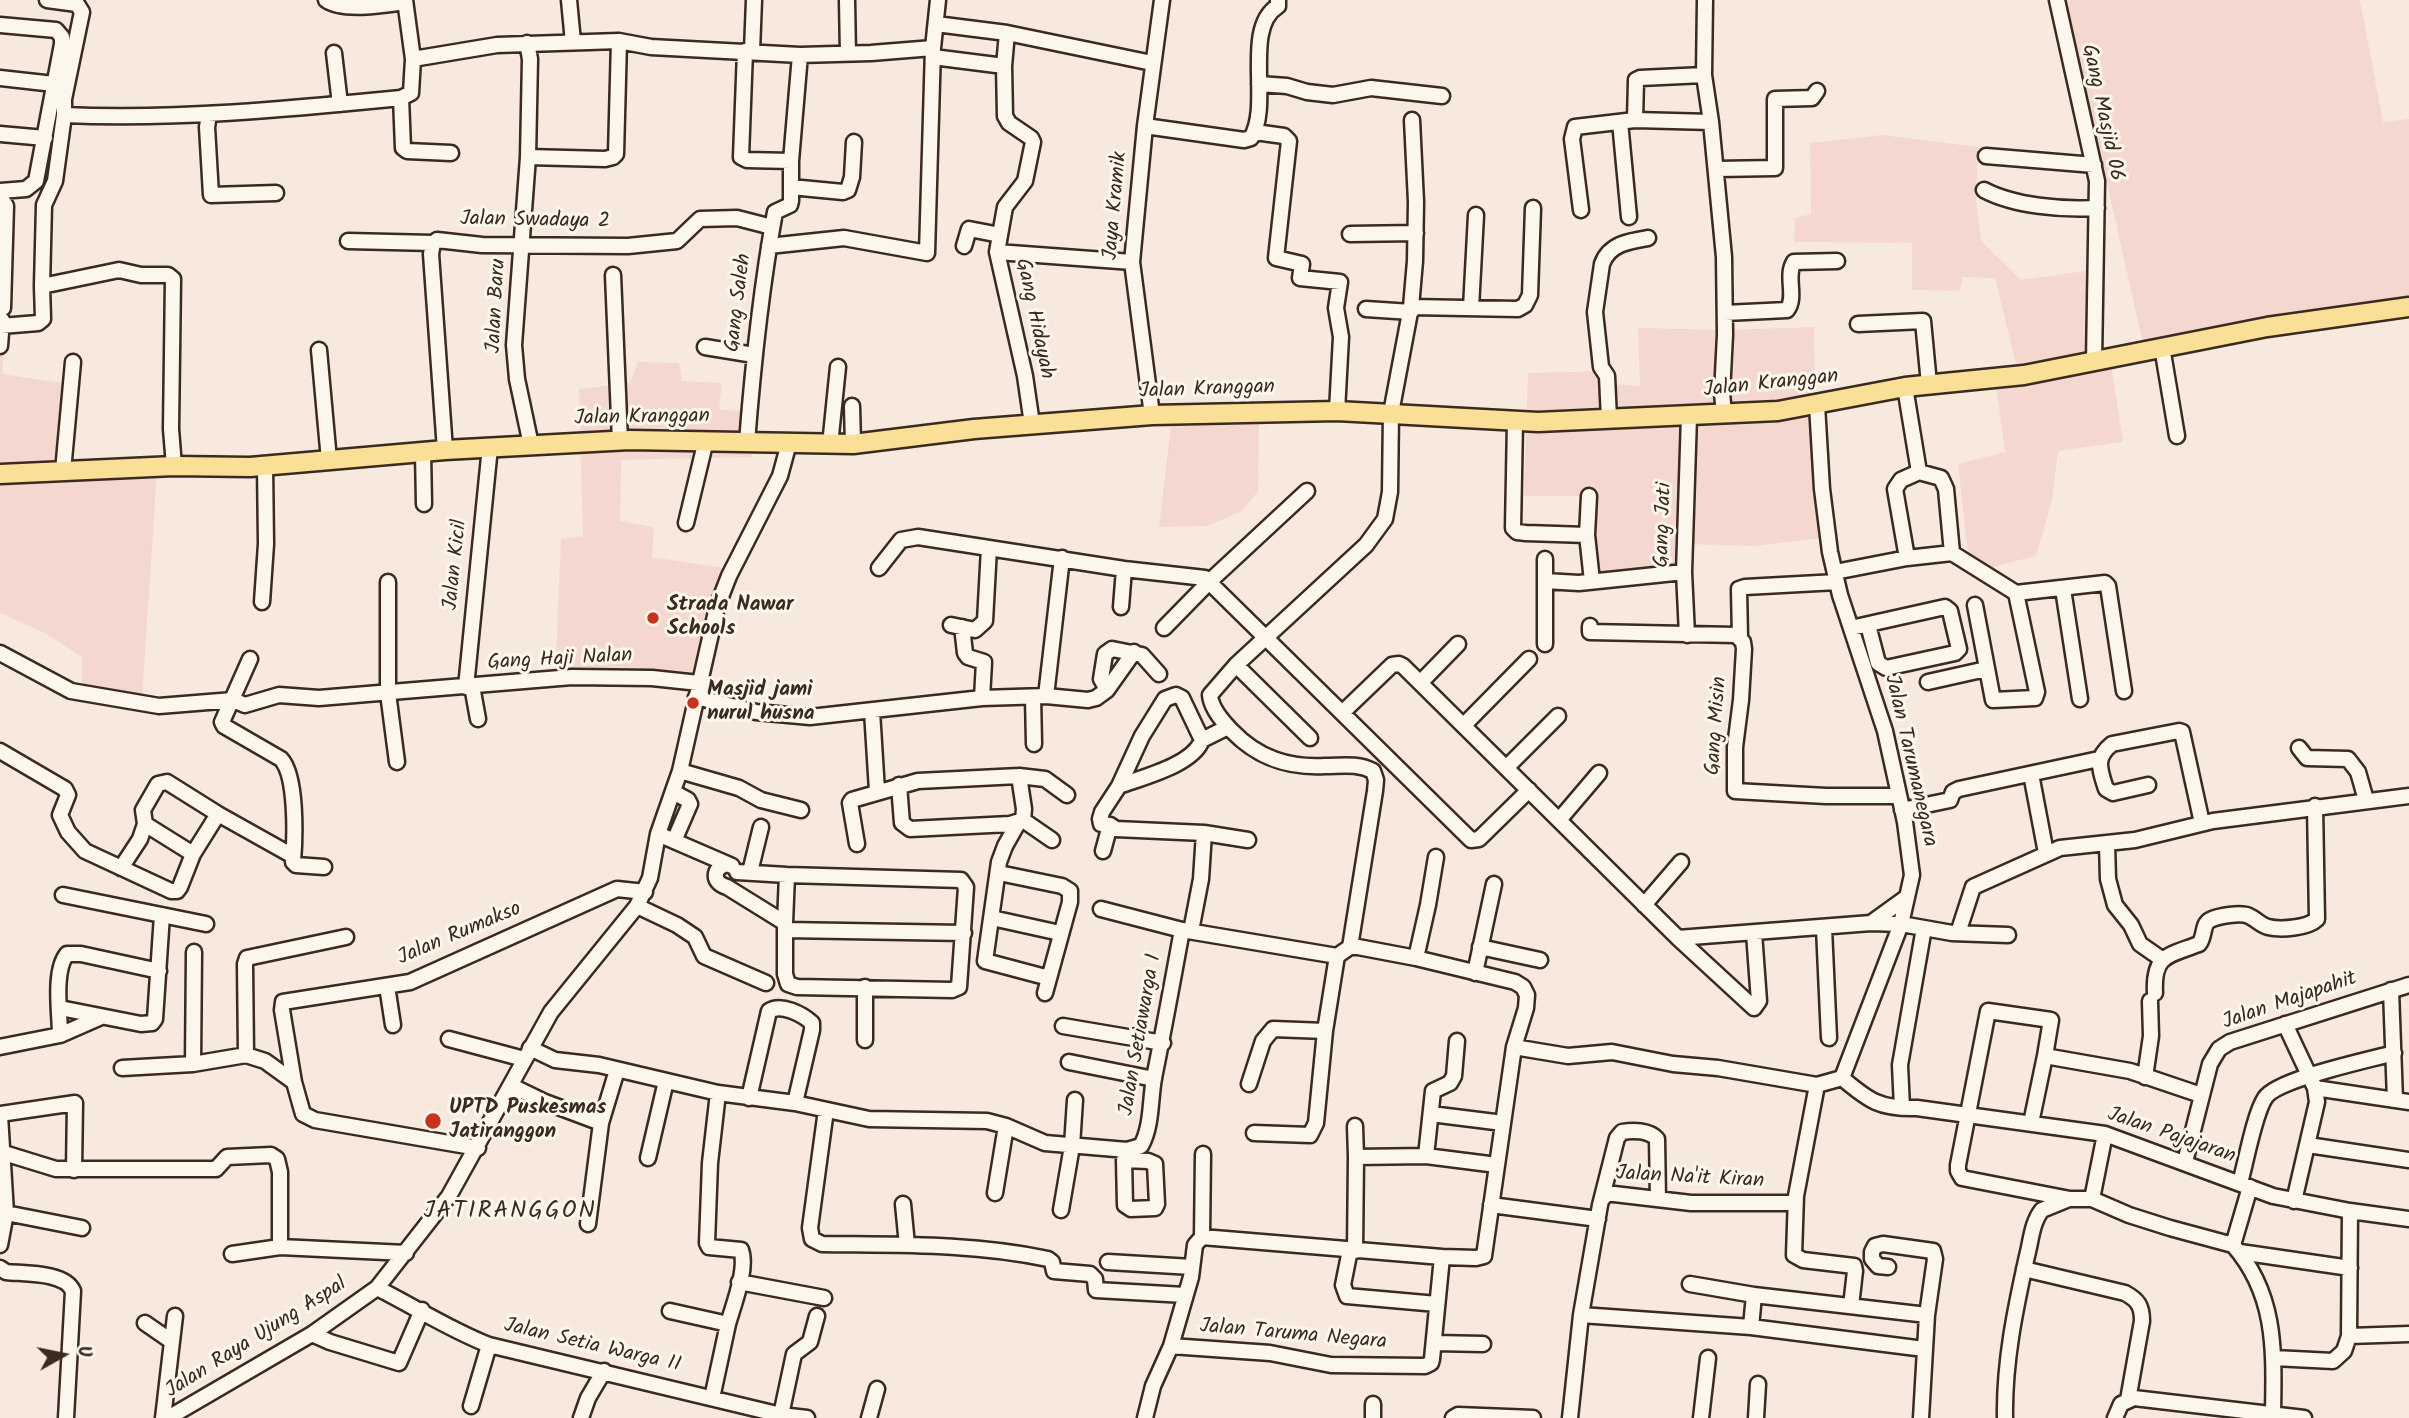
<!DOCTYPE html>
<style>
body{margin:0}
#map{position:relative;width:2409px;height:1418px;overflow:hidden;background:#f8e9df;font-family:Kalam,sans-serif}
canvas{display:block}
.north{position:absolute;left:28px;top:1320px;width:70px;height:70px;-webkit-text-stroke:5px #fbf7ec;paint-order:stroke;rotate:81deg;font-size:19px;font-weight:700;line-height:28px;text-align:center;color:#3b2a1e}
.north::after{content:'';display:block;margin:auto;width:24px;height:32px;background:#3b2a1e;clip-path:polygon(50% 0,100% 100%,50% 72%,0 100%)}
</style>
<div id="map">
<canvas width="2409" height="1418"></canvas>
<div class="north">U</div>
</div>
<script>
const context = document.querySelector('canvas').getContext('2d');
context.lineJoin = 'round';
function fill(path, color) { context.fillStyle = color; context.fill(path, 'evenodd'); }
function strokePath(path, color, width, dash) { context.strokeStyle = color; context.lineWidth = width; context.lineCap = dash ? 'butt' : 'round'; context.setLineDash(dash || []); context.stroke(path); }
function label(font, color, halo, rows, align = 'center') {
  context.font = font + ' Kalam,sans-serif'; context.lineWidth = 6; context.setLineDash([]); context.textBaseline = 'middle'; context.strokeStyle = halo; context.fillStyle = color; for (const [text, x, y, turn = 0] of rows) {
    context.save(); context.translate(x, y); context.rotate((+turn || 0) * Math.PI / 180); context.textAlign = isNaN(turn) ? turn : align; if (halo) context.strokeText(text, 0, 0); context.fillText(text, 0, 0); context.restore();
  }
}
const built = new Path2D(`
 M2066,0h294l23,122 26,-3v182l-266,43z
 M1882,135l96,12 -2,53 5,41 40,39 78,-11 -3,85 13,-2 14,90 -65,9 -6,49 -16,56 -66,17 -12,-109 47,-12 -11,-80 23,-4 -22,-90 -32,-1 -3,14 -48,-1v-47l-118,-1 1,-24 16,-4 -1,-71z
 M1814,327l2,152 6,59 -68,8 -68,-2 -1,25 -95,13 2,-86h-68l4,-123 84,-2 1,13 27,2 -2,-58 89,2z
 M0,341l5,1 -3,32 66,10 -7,86 96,2 -15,227 -60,-9v-33l-37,-24 -45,-20z
 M638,362l41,1 3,18 40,2 -3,27 33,1v46l-131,3 -1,61 34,6 -2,30 85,13 -27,112 -104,-7 -51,4 6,-140 22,-3 -4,-147 51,-6z
 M1259,423l-1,69 -18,20 -33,14 -48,1 12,-101z`);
const minor = new Path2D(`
 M326,0c16,12 59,5 79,2
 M569,0l4,42
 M847,0l1,54
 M1705,0l-1,75 7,47 13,135 1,78 -3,58 2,21
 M2057,0l40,181 -3,181
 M936,24l71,9 145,30
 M0,25l56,5 6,7v7l-26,137 -10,8 -26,2
 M1007,33l-3,33 1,50 4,7 22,15 2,4 -8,39 -20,26 -8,45 28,124 7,48
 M527,43l3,16 -2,98 -14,188 3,34 14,66
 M745,51l-4,106 6,3 44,1
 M752,51l2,-51
 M334,53l6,51
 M933,57l71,9
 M413,59l84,-14 122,-4 32,6 149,8 71,-2 62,-5 5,-48
 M0,78l54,6
 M1259,84l28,2 20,6 26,3 38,-7 71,8
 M401,98l2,50 4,3 44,2
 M64,115c113,5 225,-6 337,-17l10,-5 2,-34 -8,-59
 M209,115l-2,12 4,68 65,-2
 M1635,120l1,-40 4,-2 64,-3
 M1620,122l9,95
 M1145,126l99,14 7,-2c21,-33 -9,-110 27,-132v-6
 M1255,132l29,4 5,5 -13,117 26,6 -2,14 40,4 -4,26 5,29 -4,74
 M0,134l45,4
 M1986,156l108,9
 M528,157l77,2 8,-2 3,-3 3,-113
 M1717,169l58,-1v-69l37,-1 5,-7
 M791,187l52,5 5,-2 4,-13 2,-35
 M1984,190c30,16 79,20 113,18
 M0,197l6,9 -3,102
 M1581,210l-9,-71 3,-12 60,-7 76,2
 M1350,234l66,-1
 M348,241l85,2
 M769,246l75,-8 83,15 6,-205
 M964,246l5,-17 31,6
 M997,252l135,10
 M613,275l7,166
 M42,286l77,-16 22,5h27l5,4 -2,150 3,37
 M1411,307l107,2 7,-4 5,-10 3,-87
 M1471,308l5,-93
 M1366,309l45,3
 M1725,313l62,-3c10,-13 -2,-34 7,-48l43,-1
 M1858,324l65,-3 6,63
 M1,326l37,-3 5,-4 -1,-33 2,-81 11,-24 9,-66v-16l18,-87 -5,-8 -30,-4
 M0,346l2,-26
 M705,347l49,8
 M2162,347l15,89
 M319,350l10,110
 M1905,387l14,85 22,6 5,11 6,64
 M1817,405l5,84 8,63 10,43 45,136 20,91 7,53 -11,49 -59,154
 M852,406l1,38
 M1152,415l-20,-153 13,-136 17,-126
 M1609,419l-2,-43 -6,-9 -6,-55 7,-48c7,-20 27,-23 46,-26
 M1515,422l-2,106 4,4 9,1 61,2
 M747,442c6,-77 14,-154 28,-230l15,-7 1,-4v-40l9,-106
 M830,445l8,-78
 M445,450l-14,-196 2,-11 4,-3 45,5 146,1 49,-5 23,-22 37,-1 35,9
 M423,452l1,52
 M63,471l10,-109
 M1919,472l-18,8 -6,9 12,69 45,-5 64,40 89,-10 3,3 16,105
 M1589,496l-2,39 5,46
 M686,523l20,-83
 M1545,559v85
 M879,568l22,-28 17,-3 206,32 81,9 266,262 8,-1 50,-49
 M1835,572l72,-14
 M1545,581l34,2 105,-11
 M388,582v111l9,69
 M2063,589l17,110
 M262,602l4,-58 -1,-78
 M1975,605l18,95 42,-2 2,-6 -21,-99
 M1121,607l3,-38
 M951,625l24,5 10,-9 4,-73
 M1590,626v6l146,3 7,7 1,7 -3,51 -6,47v44l91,5h73
 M962,627l3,26 3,4 16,5 -2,36
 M1164,628l46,-47 97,-90
 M1851,628l94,-21 5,4 9,38 -4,4 -69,15 -8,-5 -10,-38
 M1687,635l-3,-63 5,-156
 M1740,638l-1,-49 6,-2 92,-5
 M0,653l71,38 88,15 74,-6 12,5 34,-10 40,3 253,-21 80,1 47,5
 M250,659l-28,63 2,4 57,33c16,17 14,79 12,103l3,3 28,2
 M1236,665l74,73
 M1421,682l37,-38
 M1928,682l58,-13
 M472,686l6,33
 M466,687l24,-240
 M1107,690l-6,-11 4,-25 7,-5 30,6 17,19
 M1046,696l16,-138
 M696,697l60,15 54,5 172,-19 64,-2 42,4 8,-2 11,-8 27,-38
 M1033,697l1,47
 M872,711l5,80
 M1342,713l50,-48 7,-1 4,2 275,272 193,-15 30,1 23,4
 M1464,725l65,-66
 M2299,748l8,10 41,1 10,13 8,28
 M0,751l65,38 3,6 -8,20 8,17 17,19 86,40h6l3,-4 13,-33
 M1507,767l51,-51
 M680,771l59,17 22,12 40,10
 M2031,774l15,79
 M1019,776l5,33 -1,11
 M899,785l3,38 8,6 100,-5 13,-4 29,20
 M2148,785l-35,8 -7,-4c-6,-19 -12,-31 6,-45l67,-13 3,1 20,91
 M1119,786c24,-9 74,-21 83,-46l26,-13
 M673,792l15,8 2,4 -16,37
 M1902,810l48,-10 3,-8 6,-3 140,-30
 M1559,820l40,-47
 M1018,823l-13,23 -6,16 -14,99 64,17
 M145,824l48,30 25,-40
 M1110,825l-9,-1 -1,-5 2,-7 17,-26 23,-50 23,-37 11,-4 6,3 20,42
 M1204,833l44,7
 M658,834l74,32
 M857,844l-7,-41 2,-3 66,-19 101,-5 26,3 22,16
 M2107,844l1,35 7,26 16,20 9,19 23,16
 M1103,851l7,-26 6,4 88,4 -3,46 -10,52
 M727,864c-15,4 -15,19 0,23l58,36v51l3,10 9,3 155,3 7,-3 7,-100 -5,-7 -174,-5 -50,-3
 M121,868l19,-29 5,-15 -2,-14 15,-26 9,-2 51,32 75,42
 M750,872l11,-45
 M999,873l63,13 8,5v11l-25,91
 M63,895l143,29
 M1644,905l37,-43
 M637,906l40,19 18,12 9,19 62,27
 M1101,909l81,21
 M992,918l68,15
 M785,923l2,-48
 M1871,923l36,-26
 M1824,928l5,110
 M785,930l179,3
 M1958,933l15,-46 87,-39 75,-8 78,-19 196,-25
 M1678,938l76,70 5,-7 -5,-68
 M1350,947l25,-156 1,-11 -3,-9c-16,-8 -31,-5 -48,-5 -37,2 -67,-8 -93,-35 -9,-9 -21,-23 -22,-36l26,-30 130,-120 19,-26 5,-27 1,-79 20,-106 4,-46 1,-59 -4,-82
 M1480,947l60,13
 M1416,958l12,-53 8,-48
 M1475,973l19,-89
 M387,986l6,39
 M865,987v53
 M2391,990l4,110
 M2155,993c-2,-38 12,-37 44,-49 6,-7 3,-20 11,-24 8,-4 31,-8 39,-4 7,3 11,9 19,11 13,3 40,1 49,-8l-2,-113
 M60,1008l81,16 11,-1 3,-4 7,-104
 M2285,1024l30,64 2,14 -23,99
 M1063,1026l100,17
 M1325,1031l12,-75
 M60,1035c0,-21 -7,-64 7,-81h14l78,17
 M449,1039l75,20
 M0,1047l60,-12 41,-18
 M1514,1047l54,9 44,-4 61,12 45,4 99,17 25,-7
 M530,1048l25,12 44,5 119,28 77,10 74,16 118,2 19,5 39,17 82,7 14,-4c11,-20 9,-45 13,-68 10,-49 19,-99 28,-148l155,26 13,-9h8l58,11 99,24 8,5 4,8 -1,13 -12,39 -30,209 -8,2 -34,-1 -240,-20 -7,8 -4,32 -20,69 -18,40 -8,32
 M246,1055l-1,-91 2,-6 99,-21
 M2045,1056l6,-36 -63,-9 -30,154v6l4,7 108,21h22l37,16 41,13 63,17
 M1069,1062l85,17
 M193,1064l1,-112
 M122,1068l71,-4 53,-9 19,6 29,21
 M2145,1077l6,-41 -1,-35
 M1842,1078c27,23 38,31 75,30l188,26 168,62 77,15 59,8
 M1249,1084l14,-43 10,-12 52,2 -9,92 -6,12 -56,-2
 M1817,1085l-21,111 -2,59 9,5 51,6 1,5 -4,35
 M512,1086l33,16 56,21
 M2315,1088l94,14
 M718,1093l-8,70 -3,80 2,4 32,3c7,18 -8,56 -13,74
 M749,1098l20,-87c12,-8 33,3 43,12v7l-17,73
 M1902,1108l-2,-43 24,-137 28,5 56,2
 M826,1110l-16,118 2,11 10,5c75,1 152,-1 226,15l4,3 2,9 36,3 5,5 1,11 89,5
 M0,1114l75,-11 -1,67
 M1431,1114l72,9
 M0,1115l6,98 -6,32
 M2031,1123l14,-67 85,15 71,24
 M1355,1126l1,31
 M2308,1145l101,15
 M478,1148l-163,-28 -12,-6 -9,-32 -12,-72 1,-8 127,-20 207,-93 28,3
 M4,1153l52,16h160l11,-12 44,-2 6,4 3,13v75l126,6
 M1426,1156l7,-65 17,-8 4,-7 3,-35
 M648,1158l18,-77
 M1124,1160l24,1 7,3 2,40 -2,4 -24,1 -6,-4 -1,-45 3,-10
 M2185,1162l25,-98 9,-15 11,-7 179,-57
 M2240,1183c6,-21 14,-68 25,-85 12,-19 104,-38 129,-45
 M2250,1187l-17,58c44,50 41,107 40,169
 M995,1193l11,-67
 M1603,1198l4,-4h7l77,9h104
 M2092,1199l13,-65
 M903,1204l4,41
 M1491,1205l107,14
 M1061,1210l11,-64 3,-46
 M6,1213l76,15
 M588,1224l13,-101 16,-53
 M1202,1237l1,-83
 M1350,1250l-7,35 4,11 90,8
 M1355,1251l1,-94 70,-1 71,9
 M2240,1252l110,16
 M232,1254l48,-7
 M1108,1262l84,5
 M1888,1267l-10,-1 -6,-7v-7l3,-6 8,-2 50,7 2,8 -8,56
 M0,1268l6,4c19,2 59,0 67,19l-7,127
 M2024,1269l101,24c13,7 17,13 17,28l-14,79
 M739,1282l85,16
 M1690,1284l64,11
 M377,1288c38,19 73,42 112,57l292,70 26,3
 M670,1311l58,13 -16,74
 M1581,1315l170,12 3,-32 173,20 -6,103
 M145,1323l26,18
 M1751,1327l173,22
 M312,1334l18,8 69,21 23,-53
 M2349,1336l60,-2
 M1435,1343l48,1
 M1171,1346l99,7 61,12 94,1 6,-3 1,-4 10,-102
 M2274,1358l59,3 11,-10 5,-15 1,-125
 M471,1406l18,-61
 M781,1415l13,-61 16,-12 7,-26
 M163,1418l12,-102
 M168,1418l144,-84 65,-46 72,-92 102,-184 86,-106 13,-28 8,-44 22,-63 37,-164 12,-31 51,-100 9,-33
 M581,1418l7,-20 16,-27
 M869,1418l8,-29
 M1373,1418v-14
 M1453,1418l5,-3 75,3
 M1570,1418l11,-103 19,-110 17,-67 5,-6c11,-2 27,-2 35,7l1,60
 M1701,1418l7,-60
 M1756,1418l2,-34
 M2005,1418c-1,-55 10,-108 22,-162 4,-15 5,-34 15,-46l27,-11
 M2115,1418l6,-14 13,-6 170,20`);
const major = new Path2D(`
 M0,474l174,-8 76,1 195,-17 185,-10 223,4 121,-15 178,-14 185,-4 201,11 240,-11 127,-24 119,-12 243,-48 142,-20`);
const markers = [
 [653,618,7,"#c8321e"],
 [693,703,7,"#c8321e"],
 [433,1121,9,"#c8321e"]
];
const streetNames = [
 ["Gang Masjid 06",2101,113,78],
 ["Jaya Kramik",1117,206,-85],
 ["Jalan Swadaya 2",535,222,1],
 ["Gang Saleh",740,303,-83],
 ["Jalan Baru",498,306,-87],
 ["Gang Hidayah",1033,319,78],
 ["Jalan Kranggan",1771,385,-6],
 ["Jalan Kranggan",1207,391,-2],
 ["Jalan Kranggan",642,419,-1],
 ["Gang Jati",1665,525,-88],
 ["Jalan Kicil",457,565,-84],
 ["Gang Haji Nalan",560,661,-3],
 ["Gang Misin",1718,726,-86],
 ["Jalan Tarumanegara",1909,761,77],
 ["Jalan Rumakso",460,935,-23],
 ["Jalan Majapahit",2290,1002,-19],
 ["Jalan Setiawarga 1",1142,1035,-80],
 ["Jalan Pajajaran",2171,1137,19],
 ["Jalan Na'it Kiran",1690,1179,3],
 ["Jalan Taruma Negara",1293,1336,5],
 ["Jalan Raya Ujung Aspal",257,1339,-32],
 ["Jalan Setia Warga II",592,1347,13]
];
const poiNames = [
 ["Strada Nawar",667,606],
 ["Schools",667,630],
 ["Masjid jami",707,691],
 ["nurul husna",707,715],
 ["UPTD Puskesmas",449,1109],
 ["Jatiranggon",449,1133]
];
const quarterNames = [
 ["JATIRANGGON",510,1213]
];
fill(built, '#f4d8d0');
strokePath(minor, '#3b2a1e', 19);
strokePath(major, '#3b2a1e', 23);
strokePath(minor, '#fbf7ec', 14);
strokePath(major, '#f9e096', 18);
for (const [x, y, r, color] of markers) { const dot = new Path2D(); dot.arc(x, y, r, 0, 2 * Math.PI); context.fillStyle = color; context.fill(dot); strokePath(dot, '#fbf7ec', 2.5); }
label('21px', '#3b2a1e', '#fbf7ec', streetNames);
label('bold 21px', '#3b2a1e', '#fbf7ec', poiNames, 'left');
context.letterSpacing = '2px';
label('24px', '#3b2a1e', '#fbf7ec', quarterNames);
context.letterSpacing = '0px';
</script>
